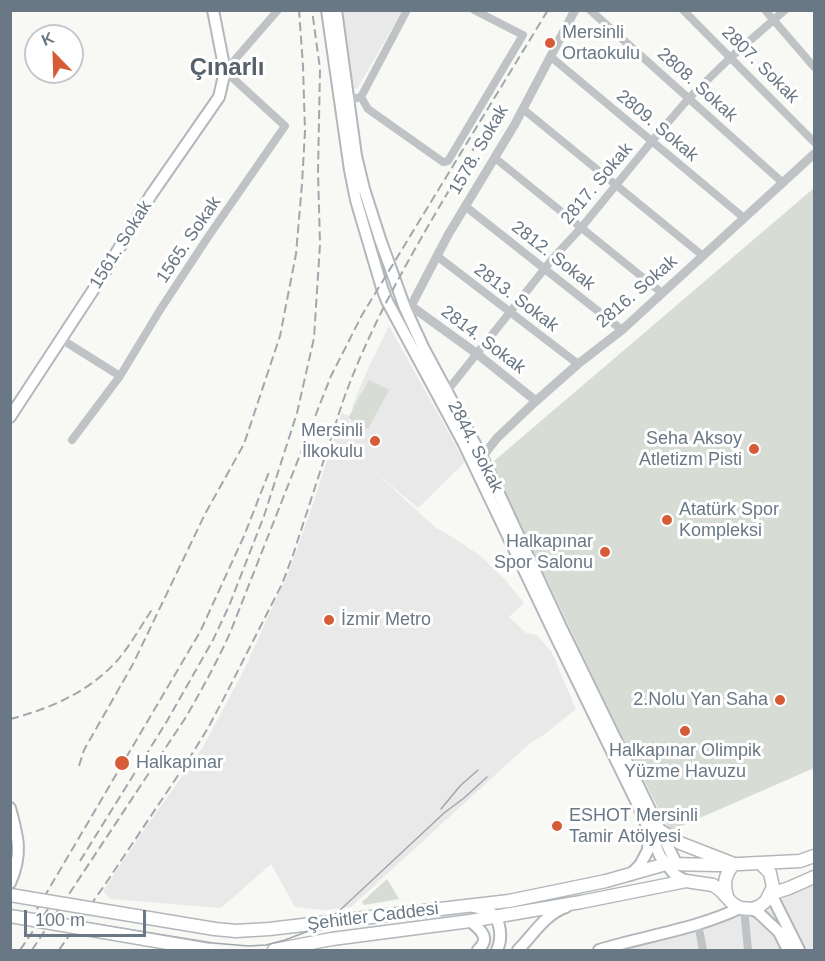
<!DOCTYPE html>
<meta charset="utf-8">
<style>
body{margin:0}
#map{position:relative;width:825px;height:961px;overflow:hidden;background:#f8f8f5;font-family:Helvetica,sans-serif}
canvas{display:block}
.frame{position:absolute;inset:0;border:12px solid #697884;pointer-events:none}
.north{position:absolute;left:24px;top:24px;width:60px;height:60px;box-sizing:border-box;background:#fff;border:2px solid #c3c9ce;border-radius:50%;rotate:337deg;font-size:16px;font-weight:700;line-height:24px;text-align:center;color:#697884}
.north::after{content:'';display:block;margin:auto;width:21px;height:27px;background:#d65b37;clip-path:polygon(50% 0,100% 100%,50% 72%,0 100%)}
.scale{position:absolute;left:24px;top:910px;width:122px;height:27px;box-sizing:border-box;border:3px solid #697884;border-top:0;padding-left:8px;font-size:18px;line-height:21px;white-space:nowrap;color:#697884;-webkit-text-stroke:4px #fff;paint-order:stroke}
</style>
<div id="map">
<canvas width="825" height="961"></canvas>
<div class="frame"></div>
<div class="north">K</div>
<div class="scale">100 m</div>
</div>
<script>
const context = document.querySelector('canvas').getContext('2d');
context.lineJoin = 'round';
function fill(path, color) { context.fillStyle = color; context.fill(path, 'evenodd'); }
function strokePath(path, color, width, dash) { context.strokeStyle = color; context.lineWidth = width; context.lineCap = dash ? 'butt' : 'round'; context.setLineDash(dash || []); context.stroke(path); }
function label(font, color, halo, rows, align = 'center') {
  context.font = font + ' Helvetica,sans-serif'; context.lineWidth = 6; context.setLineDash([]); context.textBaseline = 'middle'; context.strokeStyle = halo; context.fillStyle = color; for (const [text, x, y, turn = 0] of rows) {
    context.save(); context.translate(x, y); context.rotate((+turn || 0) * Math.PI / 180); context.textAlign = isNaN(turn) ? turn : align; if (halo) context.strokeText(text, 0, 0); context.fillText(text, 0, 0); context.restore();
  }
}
const built = new Path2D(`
 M339,11h63l-45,78 -6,-1z
 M389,326l76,136 -47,46 -44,-37 62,57 18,10 28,19 24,24 18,22 -15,14 17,16 11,2 14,16 25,58 -31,25 -16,10 -178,163 -27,3 -29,-3 -24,-43 -50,44 -111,-9 -7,-8 43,-64 57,-80 42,-79 46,-102 20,-56 31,-97 6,2 2,12 3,-22 13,-32z
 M814,882v68h-198l166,-51z`);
const green = new Path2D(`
 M814,188v580l-144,63c-62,-119 -118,-241 -175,-362l-1,-8z
 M369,380l20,10 -21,39 -20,-11z
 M387,879l12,20 -35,6 -2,-3z`);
const minor = new Path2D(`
 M590,10l193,173
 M683,10l131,132
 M765,10l49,57
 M551,57l193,161
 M361,97l7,12 75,53 5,-1 75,-126 -49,-25
 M349,100l12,-3 46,-87
 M523,109l180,147
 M495,158l167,135
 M465,206l157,124
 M437,256l141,108
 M61,339l59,37
 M447,391l107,-134 27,-29 71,-87 37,-43 42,-41 54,-47
 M72,440l48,-64 40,-66 48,-73 77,-111 -60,-55 53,-61
 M744,909l4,41
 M698,924l5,26`);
const tertiary = new Path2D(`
 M536,401l-60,-48 -65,-47 37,-71 67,-111 60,-114
 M482,457l15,-19 39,-37 42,-37 44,-34 192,-176`);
const secondary = new Path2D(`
 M327,10l23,160 6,30 26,88 5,13 77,143 93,195 80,164 23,53 15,19 11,6
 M336,10l20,146 8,33 16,50 25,69 18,39 59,110 78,168 116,238
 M10,417l93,-142 48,-80 68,-98 6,-26 -12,-61
 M10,808c8,29 13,46 0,75
 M630,875l10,-10 8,-15 1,-15
 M771,894l28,56
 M471,906c6,2 14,3 19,6 12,8 12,28 7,38
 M752,909l7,4 20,19 9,18
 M470,921c11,9 21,17 8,29
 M518,950c15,-15 27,-36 48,-43
 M599,950c46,-14 97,-21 141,-42`);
const primary = new Path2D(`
 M659,830l21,13 54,21c-9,10 -11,19 -7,32
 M771,894l18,-6 25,-11
 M215,929l21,2 33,-2 240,-28 97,-20 60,-17 53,1 81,-4 14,-5
 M274,950l58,-11 138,-18 111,-19 105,-21 27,4 7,5 13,14 7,4 12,1 8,-3 6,-5 7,-14 -3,-14 -10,-10`);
const tram = new Path2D(`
 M441,809l19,-23 18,-16
 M10,910l203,33 35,3 18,-1 19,-5 26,-10 27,-18 106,-99 20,-15 23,-21`);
const rail = new Path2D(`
 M10,719c40,-10 78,-27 106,-57 14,-16 25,-36 37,-54
 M79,766l5,-16 49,-86 72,-150 39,-70 36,-108 16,-82 6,-70 3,-53 -2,-65 -4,-56
 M80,861l87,-140 46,-81 16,-34 35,-90 33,-103 17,-75 6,-94 -2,-72 2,-103 -8,-59
 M30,921l170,-289 44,-96 25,-64
 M20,950l37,-54
 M32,950l154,-233c16,-28 31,-55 44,-84l101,-257 31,-61 186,-305
 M59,950l45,-64 83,-124 21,-34 16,-30 58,-114 11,-29 50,-154c35,-98 93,-187 145,-277`);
const primaryBridge = new Path2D(`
 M10,895l205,34
 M10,916l199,34`);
const markers = [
 [550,43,6,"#d65b37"],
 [375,441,6,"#d65b37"],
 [754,449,6,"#d65b37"],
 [667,520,6,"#d65b37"],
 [605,552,6,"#d65b37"],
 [329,620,6,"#d65b37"],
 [780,700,6,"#d65b37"],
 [685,731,6,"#d65b37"],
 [122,763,8,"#d65b37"],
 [557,826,6,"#d65b37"]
];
const poiNames = [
 ["Mersinli",562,33],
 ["Ortaokulu",562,54],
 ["Mersinli",363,431,"right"],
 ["İlkokulu",363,452,"right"],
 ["Seha Aksoy",742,439,"right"],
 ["Atletizm Pisti",742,460,"right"],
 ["Atatürk Spor",679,510],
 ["Kompleksi",679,531],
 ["Halkapınar",593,542,"right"],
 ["Spor Salonu",593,563,"right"],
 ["İzmir Metro",341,620],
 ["2.Nolu Yan Saha",768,700,"right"],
 ["Halkapınar Olimpik",685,751,"center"],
 ["Yüzme Havuzu",685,772,"center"],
 ["Halkapınar",136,763],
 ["ESHOT Mersinli",569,816],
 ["Tamir Atölyesi",569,837]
];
const streetNames = [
 ["2807. Sokak",760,65,45],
 ["2808. Sokak",697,85,42],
 ["2809. Sokak",657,126,40],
 ["1578. Sokak",479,150,-60],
 ["2817. Sokak",597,184,-50],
 ["1565. Sokak",189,240,-56],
 ["1561. Sokak",121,245,-58],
 ["2812. Sokak",553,256,38],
 ["2816. Sokak",637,292,-41],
 ["2813. Sokak",516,298,37],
 ["2814. Sokak",483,340,37],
 ["2844. Sokak",475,447,63],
 ["Şehitler Caddesi",373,917,-7]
];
const districtNames = [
 ["Çınarlı",227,68]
];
fill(built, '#e8e9e8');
fill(green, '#d7dcd5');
strokePath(secondary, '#b1b7bb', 14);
strokePath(primary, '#b2b7bb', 15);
strokePath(minor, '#bfc3c6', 8);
strokePath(tertiary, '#bfc3c6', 9);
strokePath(secondary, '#fff', 10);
strokePath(primary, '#fff', 12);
strokePath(tram, '#a1a7ac', 1.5);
strokePath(rail, '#a1a7ac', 2, [9, 4.5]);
strokePath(primaryBridge, '#b2b7bb', 15, []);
strokePath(primaryBridge, '#fff', 12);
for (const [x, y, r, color] of markers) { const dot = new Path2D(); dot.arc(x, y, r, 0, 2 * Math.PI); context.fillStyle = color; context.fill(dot); strokePath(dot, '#fff', 2); }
label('18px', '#697884', '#fff', poiNames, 'left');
label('18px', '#697884', '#fff', streetNames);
label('bold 24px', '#566169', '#fff', districtNames);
</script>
